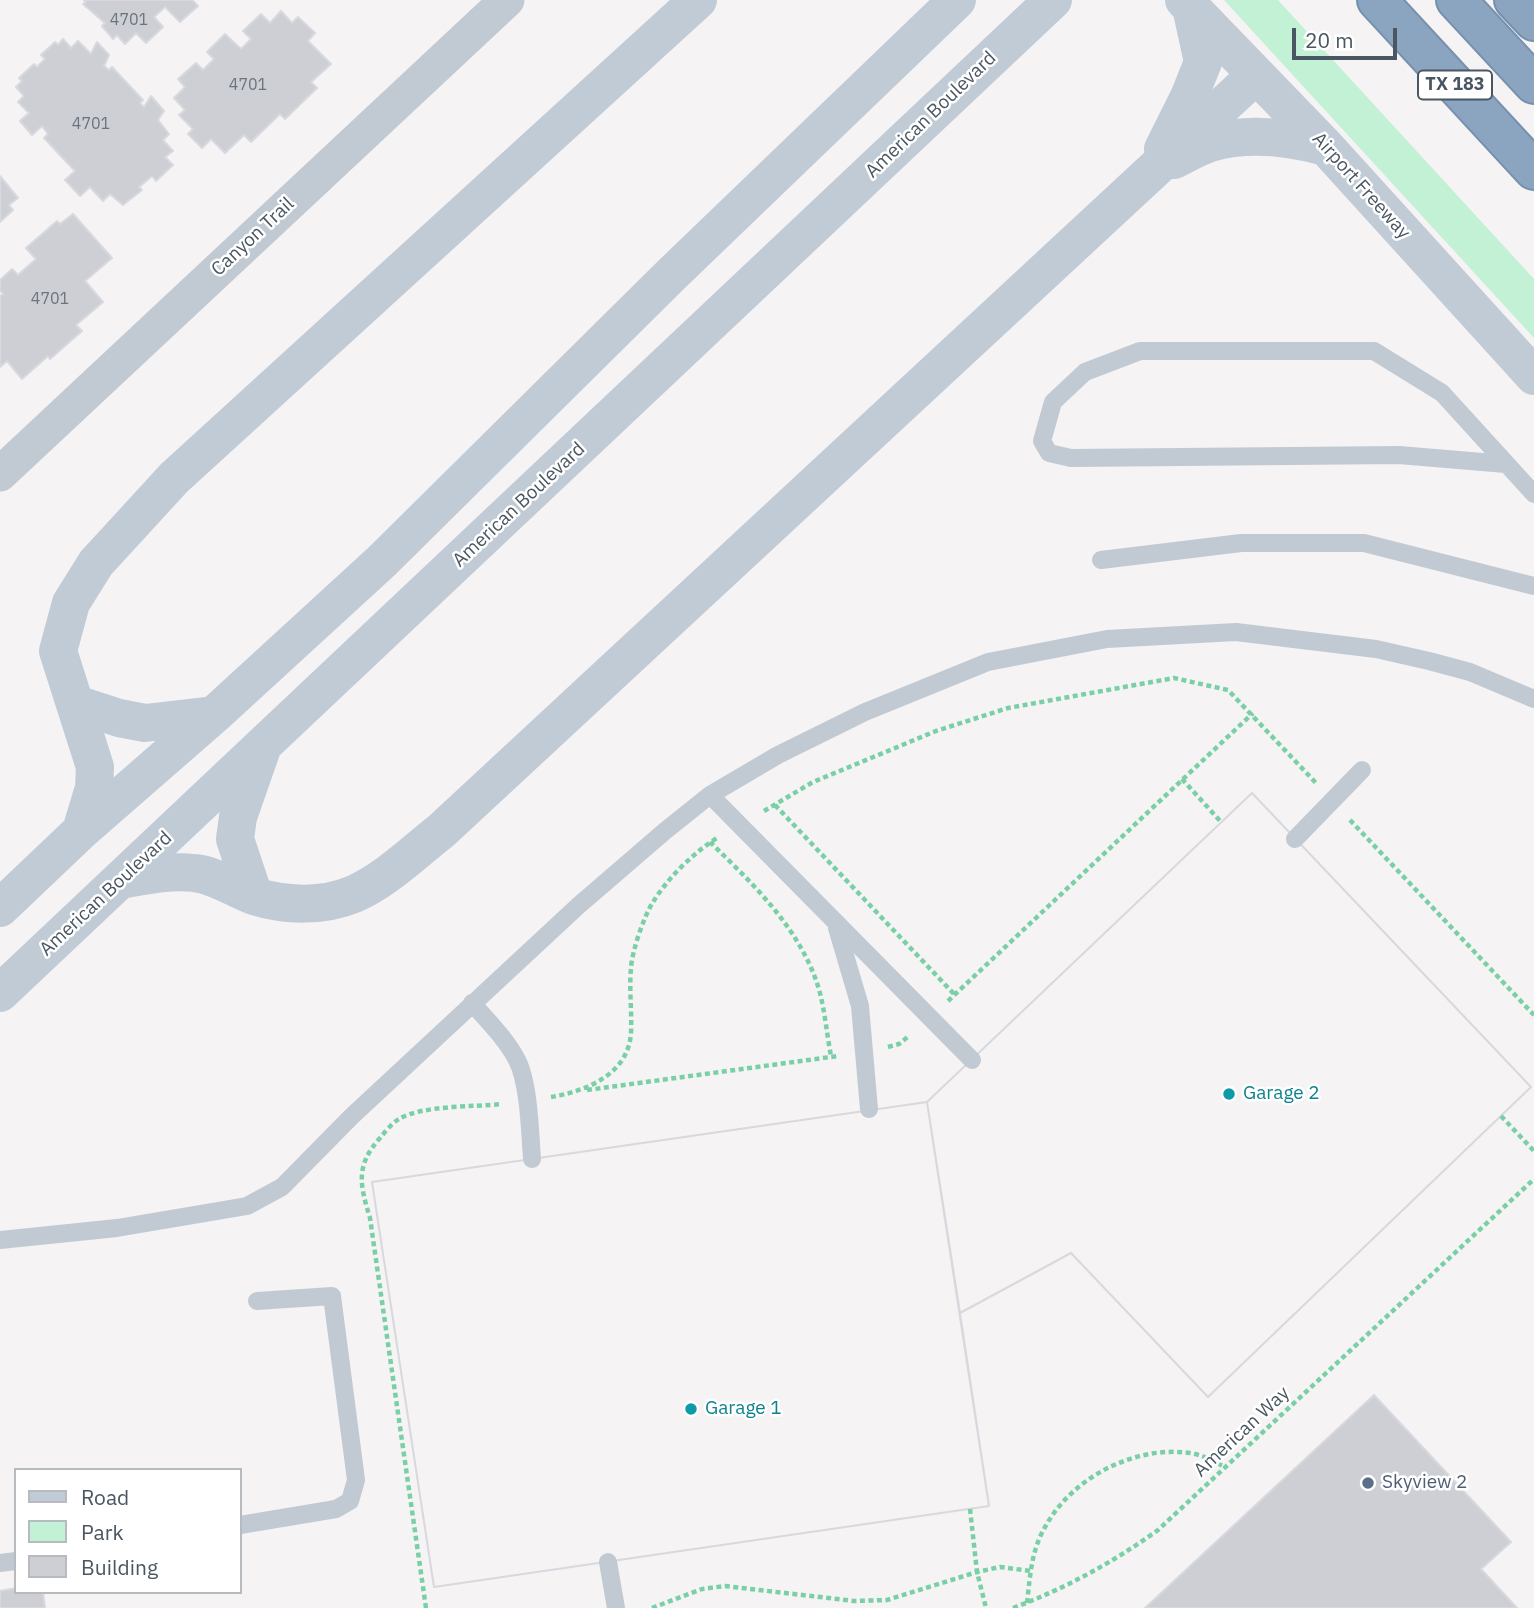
<!DOCTYPE html>
<style>
body{margin:0}
#map{position:relative;width:1534px;height:1608px;overflow:hidden;background:#f5f3f3;font-family:"IBM Plex Sans",sans-serif}
canvas{display:block}
.legend{position:absolute;left:14px;top:1468px;width:228px;height:126px;box-sizing:border-box;background:#fff;border:2px solid #b7bbc0;margin:0;padding:9px 12px;list-style:none;font-size:21px;color:#4a5661}
.legend li{display:flex;align-items:center;gap:14px;height:35px}
.legend b{width:35px;border:2px solid #b7bbc0}
.scale{position:absolute;left:1292px;top:28px;width:105px;height:32px;box-sizing:border-box;border:4px solid #4a5661;border-top:0;padding-left:9px;font-size:21px;line-height:24px;white-space:nowrap;color:#4a5661;-webkit-text-stroke:5px #fff;paint-order:stroke}
</style>
<div id="map">
<canvas width="1534" height="1608"></canvas>
<ul class="legend">
<li><b style="height:9px;background:#c1cbd6"></b>Road</li>
<li><b style="height:19px;background:#c3f1d5"></b>Park</li>
<li><b style="height:19px;background:#cdcfd5"></b>Building</li>
</ul>
<div class="scale">20 m</div>
</div>
<script>
const context = document.querySelector('canvas').getContext('2d');
context.lineJoin = 'round';
function fill(path, color) { context.fillStyle = color; context.fill(path, 'evenodd'); }
function strokePath(path, color, width, dash) { context.strokeStyle = color; context.lineWidth = width; context.lineCap = dash ? 'butt' : 'round'; context.setLineDash(dash || []); context.stroke(path); }
function label(font, color, halo, rows, align = 'center') {
  context.font = font + ' "IBM Plex Sans",sans-serif'; context.lineWidth = 5; context.setLineDash([]); context.textBaseline = 'middle'; context.strokeStyle = halo; context.fillStyle = color; for (const [text, x, y, turn = 0] of rows) {
    context.save(); context.translate(x, y); context.rotate((+turn || 0) * Math.PI / 180); context.textAlign = isNaN(turn) ? turn : align; if (halo) context.strokeText(text, 0, 0); context.fillText(text, 0, 0); context.restore();
  }
}
const green = new Path2D(`
 M1224,0h54l256,279v59z`);
const building = new Path2D(`
 M84,0h108l6,6 -18,16 -15,-15 -11,10 9,10 -17,16 -10,-10 -11,11 -8,-9 -4,4 -11,-13 3,-3 -22,-19 3,-2z
 M281,11l11,12 6,-6 17,16 -7,8 23,23 -20,18 6,6 -32,31 -5,-5 -29,28 -7,-7 -19,18 -14,-14 -9,9 -14,-14 5,-5 -14,-14 6,-5 -11,-12 11,-11 -7,-8 18,-16 7,7 11,-11 -7,-7 18,-18 16,15 10,-10 -8,-8 18,-17 9,9z
 M63,39l8,9 7,-7 13,13 6,-12 12,13 -5,11 5,4 3,-3 31,33 -3,3 4,4 7,-11 13,15 -6,9 11,14 -6,6 10,11 -8,6 8,8 -17,16 -4,-5 -13,11 3,3 -19,15 -13,-11 -7,7 -13,-14 -10,9 -15,-16 10,-9 -31,-33 4,-4 -6,-8 -10,9 -12,-14 9,-8 -11,-11 6,-6 -8,-9 6,-6 -3,-3 15,-14 3,3 8,-8 -4,-4 14,-13 3,3z
 M0,176l18,22 -9,7 4,5 -13,12z
 M73,214l39,44 -27,23 18,21 -27,23 6,6 -32,28 -2,-3 -26,23 -15,-18 -7,6v-71l3,-2 -3,-4v-10l12,-11 6,6 18,-16 -10,-11 31,-27 3,3z
 M1252,793l279,294 -323,310 -137,-144 -111,60 29,193 -555,81 -62,-405 555,-80z
 M1252,793l279,294 -323,310 -137,-144 -111,60 -33,-211z
 M927,1102l62,404 -555,81 -62,-405z
 M1374,1395l137,147 -30,27 36,39h-372z
 M16,1588v4h27l2,16h-45v-17z`);
const path = new Path2D(`
 M1182,779l40,44
 M775,805l179,189
 M764,811l49,-29 123,-51 72,-23 166,-30 54,12 88,93
 M1350,820l184,195
 M710,842c44,43 93,89 110,151 5,20 7,42 11,63
 M948,1001l305,-288
 M888,1047l11,-3 11,-9
 M587,1090l251,-34
 M551,1097c36,-6 78,-23 80,-65 1,-21 -2,-43 0,-64 1,-17 13,-52 22,-66 15,-24 40,-49 64,-64
 M1501,1116l33,35
 M970,1509l7,63 9,36
 M1027,1603c3,-25 4,-51 17,-74 26,-50 89,-84 146,-76 13,2 23,8 35,14
 M426,1608l-56,-390c-10,-33 -15,-52 10,-80 5,-6 12,-15 19,-19 23,-14 75,-12 102,-15
 M652,1608l50,-19 23,-3 129,15 33,-1 90,-28 23,-5 31,4
 M1013,1608c53,-20 99,-45 145,-78l376,-351`);
const lane = new Path2D(`
 M1506,464l-107,-9 -328,3 -22,-5 -7,-12 11,-39 32,-30 55,-21h234l68,42 92,101
 M1101,560l140,-17h123l170,43
 M710,795l262,265
 M1295,839l67,-69
 M837,928l23,78 9,103
 M472,1003c16,18 34,36 45,57 12,23 13,72 15,99
 M0,1240l117,-12 130,-22 35,-19 70,-71 226,-210 87,-75 45,-36 68,-40 87,-43 123,-50 119,-23 129,-7 140,17 53,12 41,11 64,27
 M240,1525l96,-16 14,-8 6,-21 -24,-184 -75,5
 M608,1562l8,46
 M0,1563l16,-2`);
const street = new Path2D(`
 M0,474l507,-474`);
const secondary = new Path2D(`
 M1184,0l142,147 208,229
 M1163,149l26,-52 14,-35 -12,-55
 M1174,160c12,-6 24,-13 36,-17 38,-11 79,-6 116,4
 M76,704l43,14 26,5 69,-8
 M81,831l13,-43 1,-21 -37,-116 13,-48 25,-40 78,-85 524,-478
 M120,880c24,-4 49,-10 74,-7 22,2 40,16 60,23 32,10 69,11 100,-2 33,-15 59,-41 87,-63l815,-756
 M254,896l-19,-57 3,-22 23,-66
 M0,908l81,-77 133,-116 168,-154 290,-287 285,-274
 M0,993l1053,-993`);
const highway = new Path2D(`
 M1377,0l157,170
 M1456,0l78,84
 M1514,0l20,21`);
const markers = [
 [1229,1094,7,"#0f9aa8"],
 [691,1409,7,"#0f9aa8"],
 [1368,1483,7,"#5c6f8a"]
];
const numberNames = [
 ["4701",129,20],
 ["4701",248,85],
 ["4701",91,124],
 ["4701",50,299]
];
const shields = [
 [1455,85,74]
];
const shieldNames = [
 ["TX 183",1455,85]
];
const streetNames = [
 ["American Boulevard",931,115,-44],
 ["Airport Freeway",1361,186,48],
 ["Canyon Trail",253,237,-43],
 ["American Boulevard",519,505,-43],
 ["American Boulevard",106,894,-43],
 ["American Way",1242,1432,-43]
];
const cultureNames = [
 ["Garage 2",1243,1094],
 ["Garage 1",705,1409]
];
const serviceNames = [
 ["Skyview 2",1382,1483]
];
fill(green, '#c3f1d5');
fill(building, '#cdcfd5');
strokePath(building, '#d7d9de', 2);
strokePath(highway, '#7690ad', 42);
strokePath(path, '#7ad0a6', 4.5, [5, 3.5]);
strokePath(lane, '#c1cad2', 18);
strokePath(street, '#c1cad2', 35);
strokePath(secondary, '#c1cbd6', 38);
strokePath(highway, '#8ba5c1', 38);
for (const [x, y, r, color] of markers) { const dot = new Path2D(); dot.arc(x, y, r, 0, 2 * Math.PI); context.fillStyle = color; context.fill(dot); strokePath(dot, '#fff', 2.5); }
label('16px', '#6b747e', null, numberNames);
for (const [x, y, w] of shields) { const box = new Path2D(); box.roundRect(x - w / 2, y - 14.5, w, 29, 5); context.fillStyle = '#fff'; context.fill(box); strokePath(box, '#4a5661', 2); }
label('bold 18px', '#4a5661', null, shieldNames);
label('19px', '#4a5661', '#fff', streetNames);
label('19px', '#0d838f', '#fff', cultureNames, 'left');
label('19px', '#4e5e75', '#fff', serviceNames, 'left');
</script>
